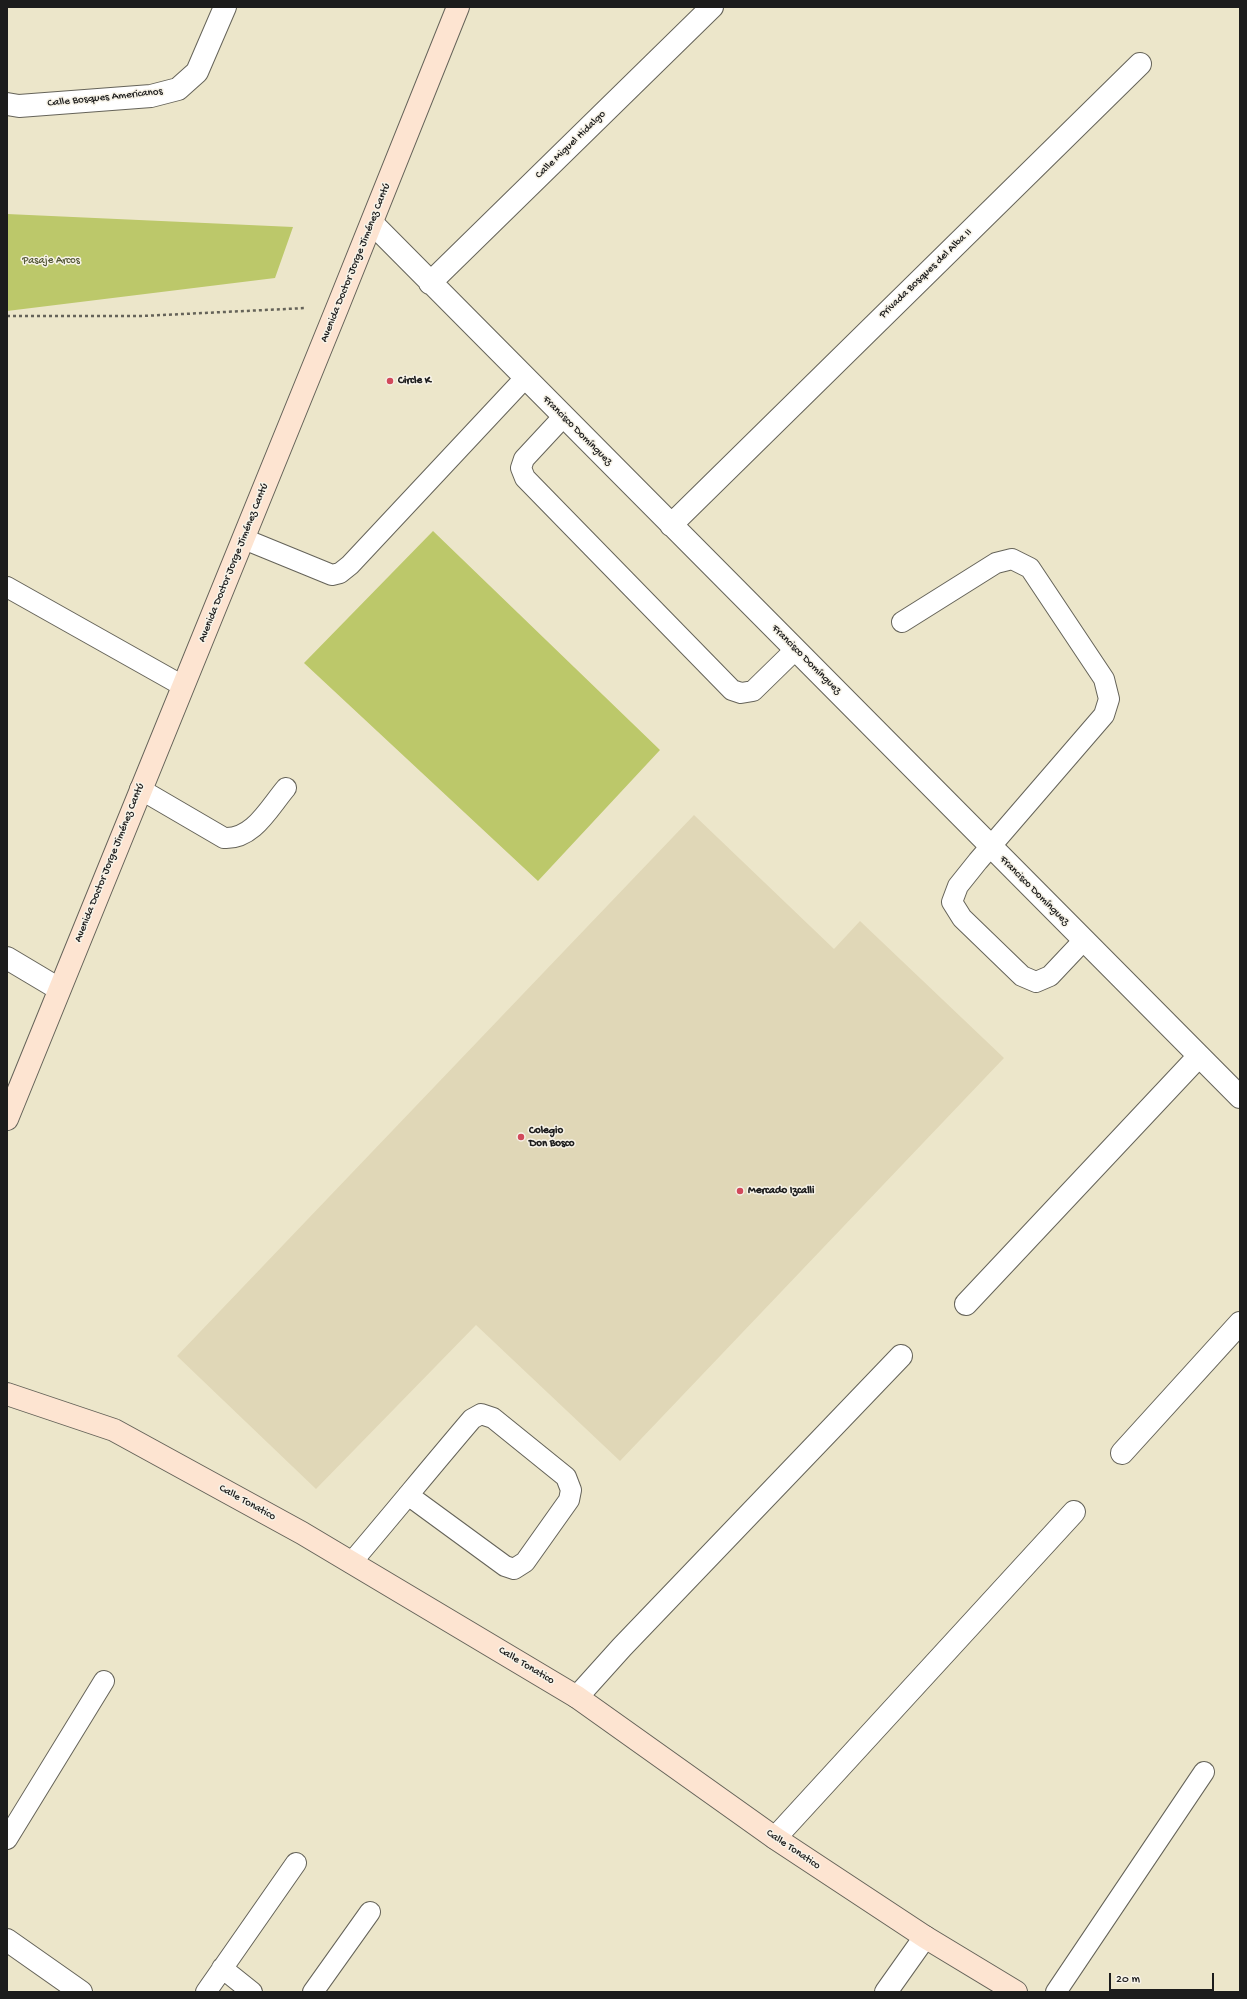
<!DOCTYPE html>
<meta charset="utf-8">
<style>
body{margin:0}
#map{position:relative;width:1247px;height:1999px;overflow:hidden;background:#ece6ca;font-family:"Gochi Hand",sans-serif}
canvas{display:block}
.frame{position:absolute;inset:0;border:8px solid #1c1c1c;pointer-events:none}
.scale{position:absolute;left:1109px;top:1973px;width:105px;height:18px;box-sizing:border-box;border:2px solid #1c1c1c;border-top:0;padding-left:5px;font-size:12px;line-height:14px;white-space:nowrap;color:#1c1c1c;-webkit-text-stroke:3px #f7f3e8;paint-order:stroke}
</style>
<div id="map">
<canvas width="1247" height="1999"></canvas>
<div class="frame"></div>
<div class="scale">20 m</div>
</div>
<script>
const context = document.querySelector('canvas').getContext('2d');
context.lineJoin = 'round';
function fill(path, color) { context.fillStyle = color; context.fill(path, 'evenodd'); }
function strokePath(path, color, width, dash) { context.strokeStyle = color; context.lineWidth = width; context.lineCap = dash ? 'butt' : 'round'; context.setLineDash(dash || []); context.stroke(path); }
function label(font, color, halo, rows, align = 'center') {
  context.font = font + ' "Gochi Hand",sans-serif'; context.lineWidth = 3; context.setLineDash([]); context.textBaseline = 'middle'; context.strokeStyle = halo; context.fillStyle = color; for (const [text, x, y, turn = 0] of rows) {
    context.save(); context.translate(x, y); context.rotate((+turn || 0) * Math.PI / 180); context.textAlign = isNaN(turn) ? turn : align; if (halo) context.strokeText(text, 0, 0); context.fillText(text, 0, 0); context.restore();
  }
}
const built = new Path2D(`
 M694,815l140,134 26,-28 144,137 -384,403 -144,-136 -160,164 -139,-133z`);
const green = new Path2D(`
 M7,214l286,13 -18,51 -268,33z
 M433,531l227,219 -122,131 -234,-218z`);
const path = new Path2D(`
 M7,316h135l164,-8`);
const service = new Path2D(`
 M563,417l-39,42 -3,9 4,10 207,212 9,3 12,-2 42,-41
 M244,539l88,36 8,-2 10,-8 175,-187
 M7,587l176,99
 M902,622l94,-59 16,-4 18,9 74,111 5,20 -5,16 -126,146 -20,25 -6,16 10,16 60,58 14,6 14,-6 33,-35
 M140,789l84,49c29,2 45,-30 62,-50
 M351,1563c41,-48 80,-96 121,-144l9,-5 12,4 73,59 5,13 -2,10 -44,62 -11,7 -9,-3 -97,-71
 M7,1839l97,-158
 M222,1968l30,24
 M206,1992l90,-129
 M313,1992l57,-80
 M1056,1992l148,-220`);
const minor = new Path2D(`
 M7,104l12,2 132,-10 27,-7 19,-17 28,-65
 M372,223l868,874
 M430,283l282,-276
 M671,525l469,-461
 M7,958l52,31
 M966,1304l233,-248
 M1122,1453l118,-130
 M577,1697l45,-50 279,-291
 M775,1838l299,-326
 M7,1940l74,52
 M886,1992l39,-55`);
const secondary = new Path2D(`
 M7,1119l331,-813 120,-299
 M7,1394l107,36 188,103 275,164 198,141 150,99 91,55`);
const markers = [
 [390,381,4,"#d1495b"],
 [521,1137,4,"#d1495b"],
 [740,1191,4,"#d1495b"]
];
const streetNames = [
 ["Calle Bosques Americanos",105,98,-6],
 ["Calle Miguel Hidalgo",571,145,-44],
 ["Avenida Doctor Jorge Jiménez Cantú",356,263,-68],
 ["Privada Bosques del Alba II",926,274,-44],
 ["Francisco Domínguez",577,431,45],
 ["Avenida Doctor Jorge Jiménez Cantú",234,563,-68],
 ["Francisco Domínguez",806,660,45],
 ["Avenida Doctor Jorge Jiménez Cantú",110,863,-68],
 ["Francisco Domínguez",1034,891,45],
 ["Calle Tonatico",247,1503,29],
 ["Calle Tonatico",526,1666,31],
 ["Calle Tonatico",793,1850,34]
];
const parkNames = [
 ["Pasaje Arcos",51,261]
];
const poiNames = [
 ["Circle K",398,381],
 ["Colegio",529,1131],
 ["Don Bosco",529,1144],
 ["Mercado Izcalli",748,1191]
];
fill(built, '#e0d7b7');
fill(green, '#bcc86a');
strokePath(service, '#656359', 22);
strokePath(minor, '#656359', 24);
strokePath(secondary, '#656359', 24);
strokePath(path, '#656359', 2.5, [3, 3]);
strokePath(service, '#fff', 20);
strokePath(minor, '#fff', 22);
strokePath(secondary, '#fde4d1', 22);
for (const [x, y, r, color] of markers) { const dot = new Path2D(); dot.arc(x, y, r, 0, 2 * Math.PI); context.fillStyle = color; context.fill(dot); strokePath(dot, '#f7f3e8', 1.5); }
label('11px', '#1c1c1c', '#f7f3e8', streetNames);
label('11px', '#545837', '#f7f3e8', parkNames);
label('bold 11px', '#1c1c1c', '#f7f3e8', poiNames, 'left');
</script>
